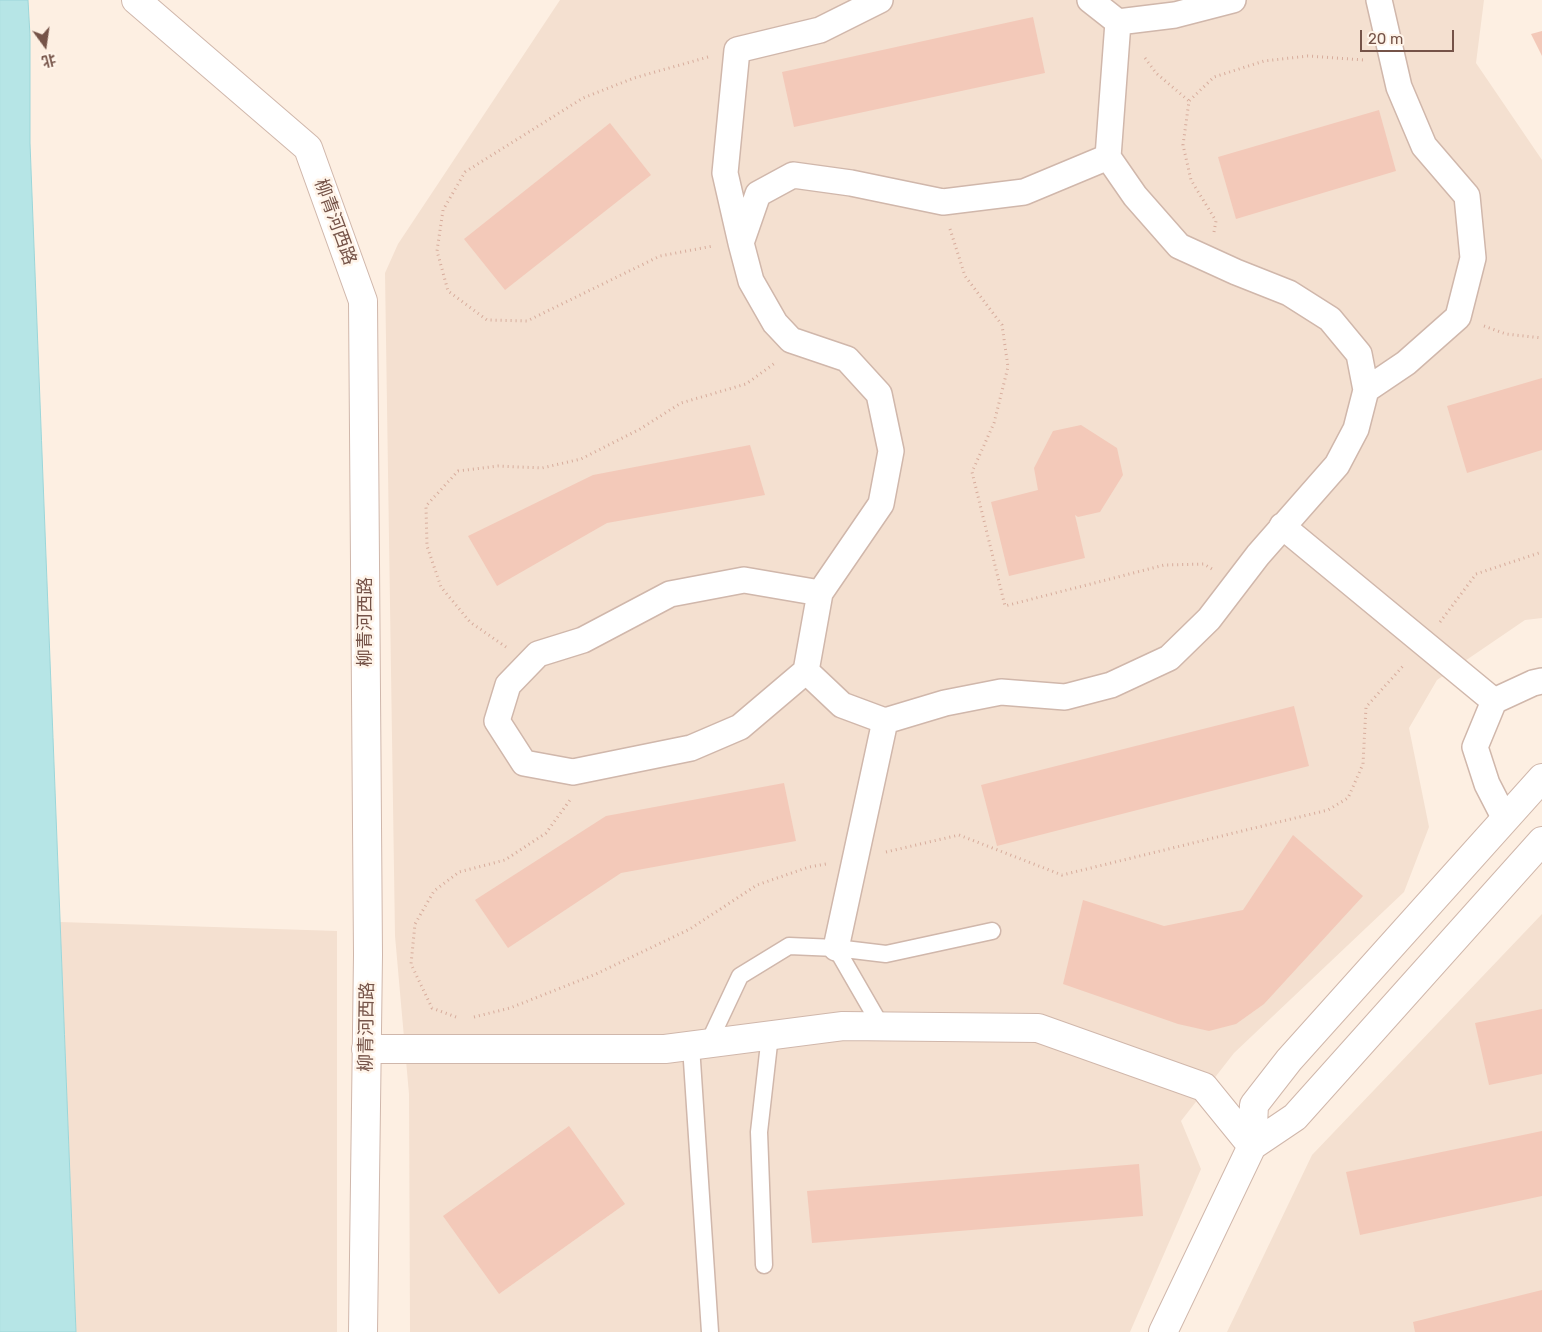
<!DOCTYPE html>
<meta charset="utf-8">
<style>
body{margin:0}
#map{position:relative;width:1542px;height:1332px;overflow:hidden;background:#fdefe2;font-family:Rubik,"Noto Sans SC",sans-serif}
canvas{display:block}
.north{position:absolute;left:20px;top:20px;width:50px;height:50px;-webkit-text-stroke:4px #fff4e9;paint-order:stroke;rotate:166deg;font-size:14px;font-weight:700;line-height:20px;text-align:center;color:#755348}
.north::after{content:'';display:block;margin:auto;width:18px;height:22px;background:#755348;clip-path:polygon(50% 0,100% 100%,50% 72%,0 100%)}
.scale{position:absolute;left:1360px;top:30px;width:94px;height:22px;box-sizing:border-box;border:2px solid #755348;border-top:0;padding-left:6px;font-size:15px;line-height:18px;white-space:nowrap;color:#755348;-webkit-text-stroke:4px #fff4e9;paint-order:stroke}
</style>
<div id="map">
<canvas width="1542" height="1332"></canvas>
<div class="north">北</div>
<div class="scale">20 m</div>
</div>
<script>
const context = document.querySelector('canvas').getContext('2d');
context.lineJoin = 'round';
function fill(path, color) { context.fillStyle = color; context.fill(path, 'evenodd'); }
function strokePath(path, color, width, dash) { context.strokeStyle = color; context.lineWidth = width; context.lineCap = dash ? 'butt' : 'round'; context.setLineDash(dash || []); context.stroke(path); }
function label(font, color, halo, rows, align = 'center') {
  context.font = font + ' Rubik,"Noto Sans SC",sans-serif'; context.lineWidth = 5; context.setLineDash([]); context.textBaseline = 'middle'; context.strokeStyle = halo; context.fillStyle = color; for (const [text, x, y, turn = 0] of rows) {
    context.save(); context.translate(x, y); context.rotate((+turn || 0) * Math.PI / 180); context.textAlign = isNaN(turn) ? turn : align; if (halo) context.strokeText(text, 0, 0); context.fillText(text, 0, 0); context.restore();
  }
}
const residential = new Path2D(`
 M560,0h924l-8,63 66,97v458l-17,2 -88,60 -28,48 20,99 -25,65 -170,161 -53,68 20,48 -71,163h-720l-1,-238 -14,-158 -10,-663 13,-29z
 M1542,914v418h-315l85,-177z
 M60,922l277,9v401h-261z`);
const water = new Path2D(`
 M0,0h28l2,36v107l46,1189h-76z`);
const building = new Path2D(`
 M1033,17l12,56 -251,54 -12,-55z
 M1542,31v25l-11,-22z
 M1379,110l17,61 -160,48 -18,-62z
 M610,123l41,52 -146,115 -41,-51z
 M1542,378v72l-75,23 -20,-67z
 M1081,425l36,23 6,27 -23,37 -22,5 -3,-2 10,43 -76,18 -18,-74 47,-12 -4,-22 19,-37z
 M750,445l15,50 -158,28 -110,63 -29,-50 125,-61z
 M1294,706l15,60 -312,80 -16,-61z
 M784,783l12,58 -175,32 -113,75 -33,-48 131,-84z
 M1293,835l70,61 -99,108 -28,20 -27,7 -31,-7 -115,-40 20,-84 81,26 79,-16z
 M1542,1009v65l-53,11 -14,-62z
 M569,1126l56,78 -126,90 -56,-78z
 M1542,1131v65l-182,39 -14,-63z
 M1139,1164l4,52 -331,27 -5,-52z
 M1542,1290v42h-127l-2,-10z`);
const path = new Path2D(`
 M708,57l-74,21 -51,20 -118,74 -22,38 -6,41 11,40 39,29 40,1 133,-65 53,-10
 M1145,58l11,15 33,28
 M950,229l15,47 37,49 6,42 -14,56 -22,49 33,134 159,-41 40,-1 8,5
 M1214,232l2,-11 -25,-41 -8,-35 6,-44 25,-24 50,-16 44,-5 56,4
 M1484,326l22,8 36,4
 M1440,622l36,-48 66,-22
 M506,647l-36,-25 -29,-35 -14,-41 -1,-40 32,-35 40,-5 44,2 39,-9 59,-30 41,-26 65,-19 29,-21
 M886,852l73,-17 103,40 266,-65 20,-12 15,-34 3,-57 38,-42
 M456,1017l-24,-9 -21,-44 4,-40 19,-33 25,-19 46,-12 41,-27 24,-33
 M474,1017l36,-9 86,-34 94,-45 67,-44 52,-18 17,-3`);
const service = new Path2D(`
 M836,948l45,78
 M708,1044l32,-68 49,-30 47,2 50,6 106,-23
 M691,1046l19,286
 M764,1265l-5,-133 11,-97`);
const pedestrian = new Path2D(`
 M1090,0l28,22 57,-7 58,-15
 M741,243l-16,-70 12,-123 83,-20 60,-30
 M1366,390l40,-27 52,-46 15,-59 -6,-62 -43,-50 -25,-59 -20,-87
 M1282,526l212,175
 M820,593l-14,78 36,34 43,16
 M806,671l-66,56 -49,21 -118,24 -49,-9 -27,-42 11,-36 30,-31 45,-14 87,-46 74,-14 76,13 61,-89 10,-53 -12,-57 -32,-35 -56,-19 -16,-17 -24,-42 -10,-38 17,-49 35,-19 58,8 92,19 81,-10 84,-35
 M1505,819l-18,-35 -12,-37 19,-46 39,-18 9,-2
 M836,948l49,-227 60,-18 56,-11 64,5 46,-12 58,-27 40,-39 49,-64 79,-90 19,-36 10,-39 -7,-36 -29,-35 -41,-26 -53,-21 -57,-26 -44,-50 -27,-39 10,-135`);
const minor = new Path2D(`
 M136,0l172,148 55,153 5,654 -5,377
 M366,1049h299l178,-23 195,2 166,59 48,59
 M1252,1146l43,-29 247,-276
 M1163,1332l89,-186 2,-41 35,-45 253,-282`);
const streetNames = [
 ["柳青河西路",335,222,70],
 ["柳青河西路",366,622,-90],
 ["柳青河西路",367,1027,-89]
];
fill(residential, '#f4e0d0');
fill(water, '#b6e5e6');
strokePath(water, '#9cd6d9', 1);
fill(building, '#f3c9b9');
strokePath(service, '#d0b7ab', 19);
strokePath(pedestrian, '#d0b7ab', 28);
strokePath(minor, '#d0b7ab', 30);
strokePath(path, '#d7ac9c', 3, [1, 4]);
strokePath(service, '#fff', 16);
strokePath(pedestrian, '#fff', 25);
strokePath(minor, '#fff', 28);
label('18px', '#755348', '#fff4e9', streetNames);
</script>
